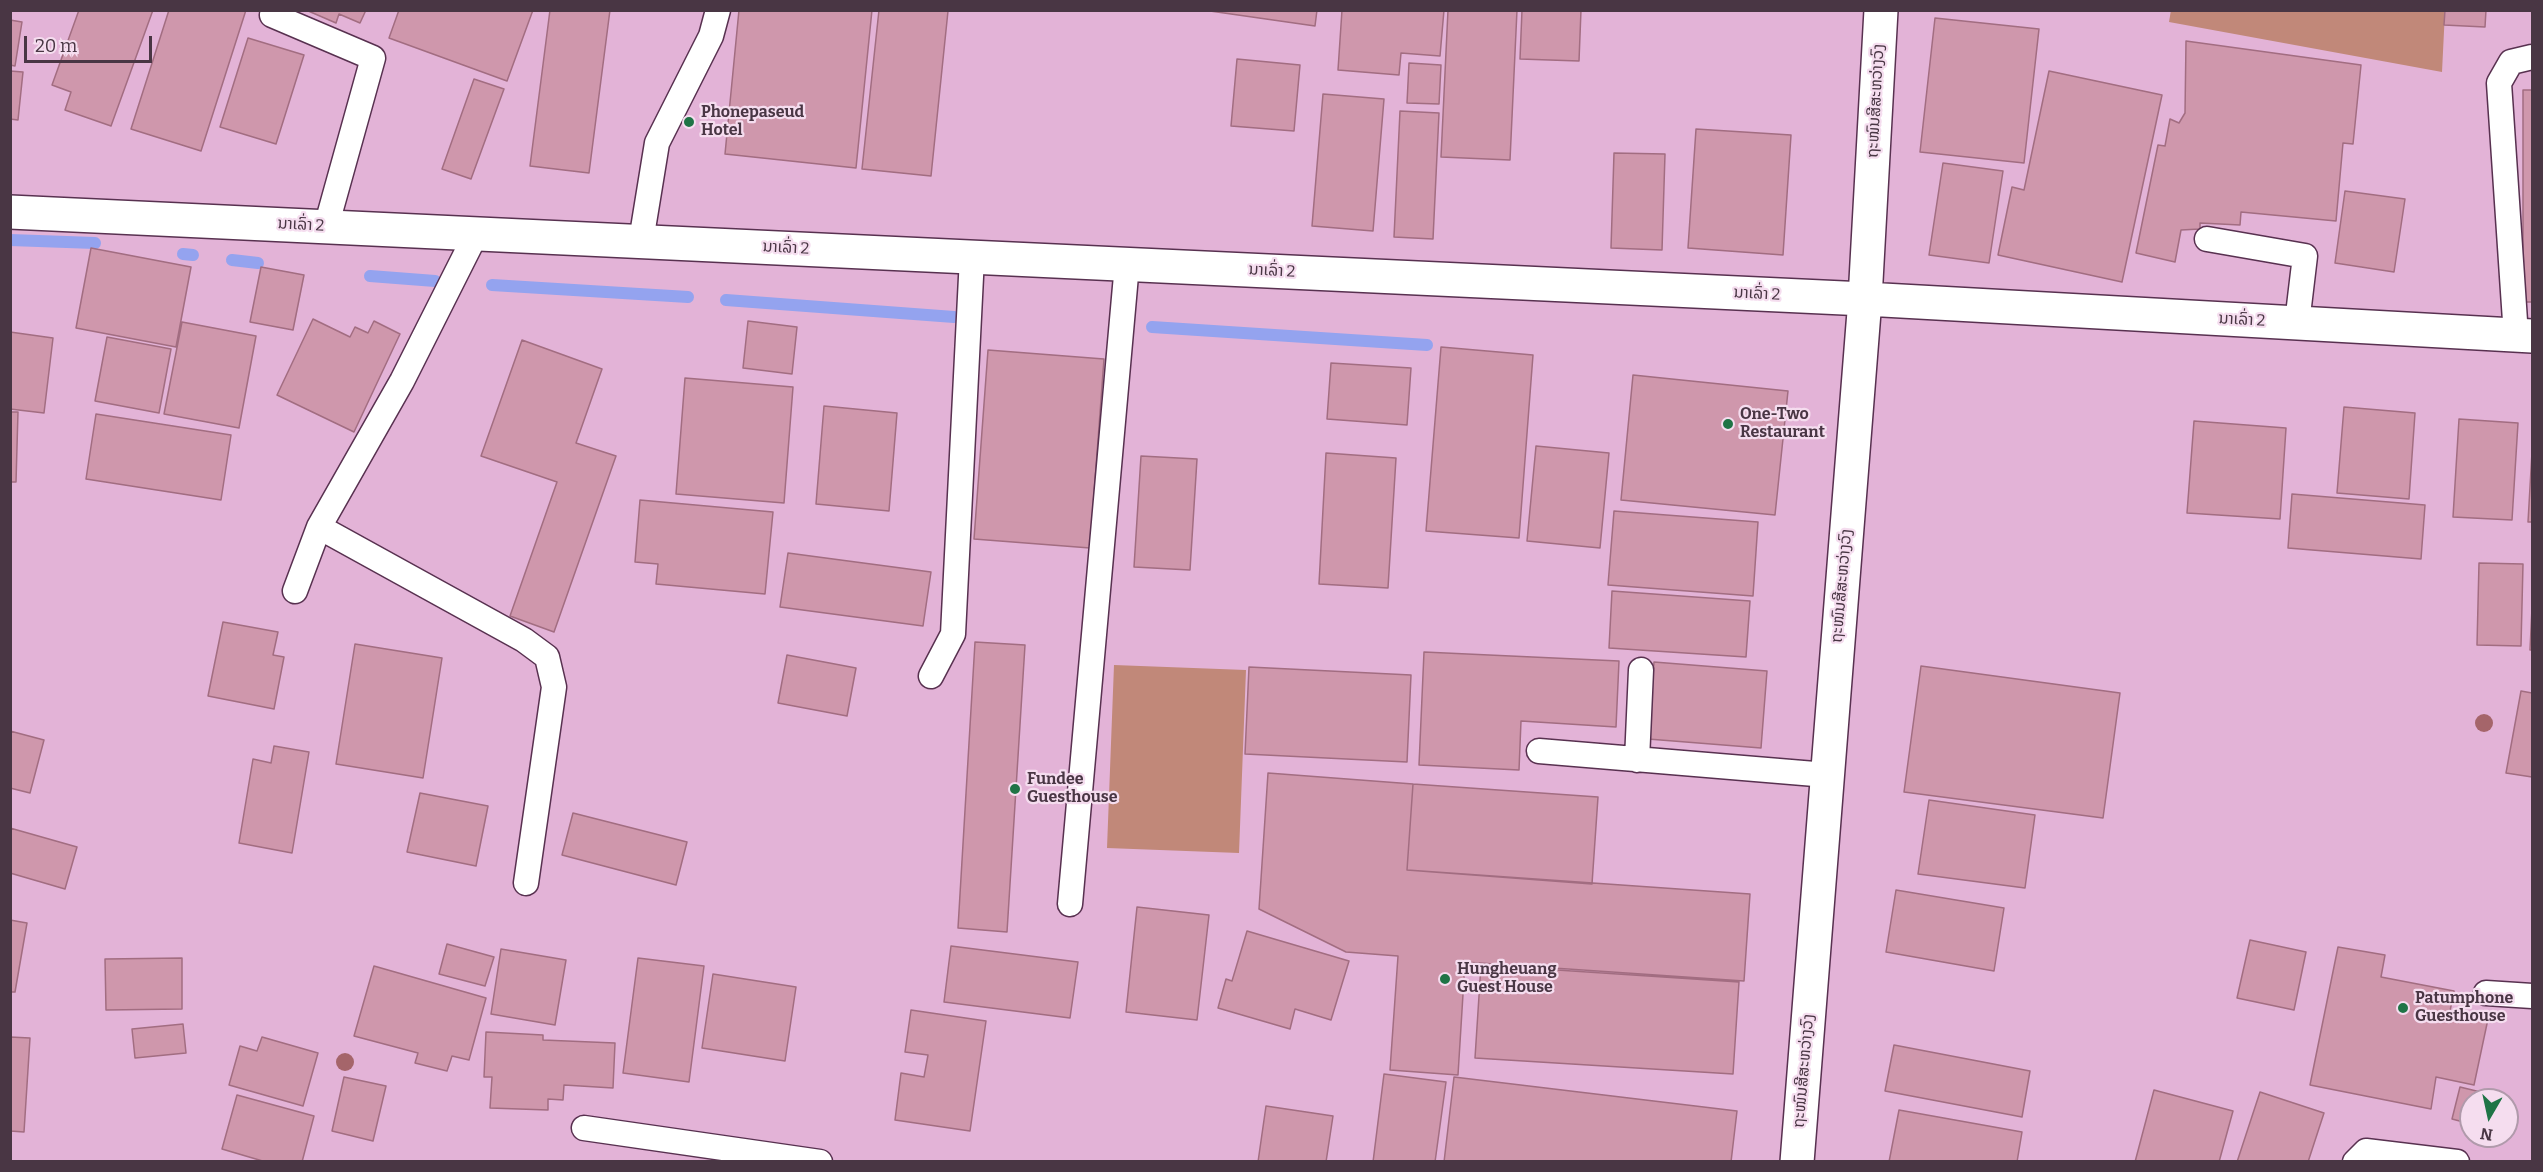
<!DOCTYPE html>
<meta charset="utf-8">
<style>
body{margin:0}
#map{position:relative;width:2543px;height:1172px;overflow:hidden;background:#e3b3d7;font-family:Bitter,serif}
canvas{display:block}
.frame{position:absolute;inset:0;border:12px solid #493644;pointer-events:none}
.north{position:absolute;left:2459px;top:1088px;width:60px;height:60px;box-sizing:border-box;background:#f5ddef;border:2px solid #b09aab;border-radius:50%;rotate:189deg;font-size:16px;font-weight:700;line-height:24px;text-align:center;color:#493644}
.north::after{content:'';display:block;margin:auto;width:21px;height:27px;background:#1f7446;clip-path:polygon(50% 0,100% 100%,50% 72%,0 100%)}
.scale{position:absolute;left:24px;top:36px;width:128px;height:27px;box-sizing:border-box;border:3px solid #493644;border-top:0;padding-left:8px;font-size:18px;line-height:21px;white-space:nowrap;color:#493644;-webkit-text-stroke:4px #f5ddef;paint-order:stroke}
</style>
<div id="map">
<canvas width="2543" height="1172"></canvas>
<div class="frame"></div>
<div class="north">N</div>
<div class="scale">20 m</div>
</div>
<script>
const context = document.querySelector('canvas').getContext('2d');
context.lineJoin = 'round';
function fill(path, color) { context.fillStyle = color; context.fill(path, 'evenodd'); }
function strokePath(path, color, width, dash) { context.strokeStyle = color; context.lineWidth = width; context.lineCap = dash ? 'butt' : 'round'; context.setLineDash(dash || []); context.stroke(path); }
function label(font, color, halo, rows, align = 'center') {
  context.font = font + ' Bitter,"Noto Sans Lao",serif'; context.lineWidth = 4.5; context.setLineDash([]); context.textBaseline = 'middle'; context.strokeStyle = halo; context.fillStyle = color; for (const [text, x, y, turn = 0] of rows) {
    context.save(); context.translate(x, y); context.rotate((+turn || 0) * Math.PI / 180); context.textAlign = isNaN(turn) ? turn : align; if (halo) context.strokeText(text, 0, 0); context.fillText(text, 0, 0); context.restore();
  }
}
const green = new Path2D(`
 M2171,10l274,1 -3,61 -273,-50z
 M1114,665l132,5 -7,183 -132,-5z`);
const stream = new Path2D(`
 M10,240l85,3
 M183,254l10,1
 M232,260l26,3
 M370,276l65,5
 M492,285l196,12
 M726,300l228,17
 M1152,327l275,18`);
const building = new Path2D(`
 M79,10h74l-42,116 -46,-16 6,-18 -19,-7z
 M169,10h77l-45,141 -70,-22z
 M306,10h60l-6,13 -21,-9 -3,9z
 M399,10h134l-26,71 -118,-43z
 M550,10h60l-21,163 -59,-7z
 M739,10h133l-16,158 -131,-14z
 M879,10l69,1 -17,165 -69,-7z
 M1203,10h114l-2,16z
 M1342,10h102l-4,46 -39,-3 -2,22 -61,-5z
 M1448,10h69l-7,150 -69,-3z
 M1522,10h59l-2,51 -59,-2z
 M2445,10h41l-1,17 -41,-2z
 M1935,18l104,11 -15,134 -104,-11z
 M10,20l12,2 -7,44 -5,-1z
 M248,38l56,17 -28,89 -56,-17z
 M2186,41l175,24 -8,79 -10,-1 -7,78 -95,-9 -1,13 -40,-2v6l-19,1 -6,32 -39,-9 22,-108 7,1 5,-27 9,4 6,-10z
 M1237,59l63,6 -6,66 -63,-5z
 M1409,63l32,2 -2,39 -32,-1z
 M10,71l13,1 -5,48 -8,-1z
 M2049,71l113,24 -40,187 -124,-27 14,-68 12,3z
 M474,79l30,10 -33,90 -29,-10z
 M2523,90h9v212h-9z
 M1323,94l61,5 -11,132 -61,-5z
 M1400,111l39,2 -6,126 -39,-2z
 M1696,129l95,6 -8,120 -95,-7z
 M1614,153l51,1 -3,96 -51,-2z
 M1943,163l60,8 -14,92 -60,-8z
 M2345,191l60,8 -11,73 -59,-9z
 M91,248l100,19 -15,80 -100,-19z
 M261,267l43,8 -11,55 -43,-8z
 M313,319l37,18 5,-10 13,6 6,-12 26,13 -46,98 -77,-37z
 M748,321l49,6 -5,47 -49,-6z
 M182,322l74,14 -17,92 -75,-14z
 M10,332l43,6 -9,75 -34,-4z
 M107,337l64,12 -12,64 -64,-12z
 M522,340l80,29 -26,74 40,13 -62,176 -44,-16 47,-134 -76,-26z
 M1441,347l92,8 -14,183 -93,-7z
 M988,350l116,9 -14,189 -116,-9z
 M1331,363l80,5 -4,57 -80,-6z
 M1633,375l155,16 -13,124 -154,-15z
 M685,378l108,9 -9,116 -108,-9z
 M824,406l73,7 -8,98 -73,-7z
 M2344,407l71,6 -6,86 -72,-6z
 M10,412h8l-2,70h-6z
 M96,414l135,21 -10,65 -135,-21z
 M2459,419l59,4 -6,97 -59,-3z
 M2194,421l92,7 -6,91 -93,-6z
 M1536,446l73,7 -9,95 -73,-7z
 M2532,452v70h-4z
 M1326,453l70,5 -8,130 -69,-4z
 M1141,456l56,3 -7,111 -56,-3z
 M2292,494l133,11 -4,54 -133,-11z
 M640,500l133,12 -8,82 -109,-10 2,-20 -23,-2z
 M1614,511l144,11 -5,74 -145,-11z
 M788,553l143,19 -8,54 -143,-19z
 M2479,563l44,1 -2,82 -44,-1z
 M1612,591l138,10 -4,56 -137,-9z
 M2532,608v42h-2z
 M223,622l55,10 -5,23 11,2 -10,52 -66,-13z
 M975,642l50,3 -18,287 -49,-4z
 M355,644l87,14 -19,120 -87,-14z
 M1424,652l195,9 -3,66 -95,-6 -2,49 -100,-5z
 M787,655l69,13 -9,48 -69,-13z
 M1654,662l113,9 -6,77 -113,-9z
 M1921,666l199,27 -17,125 -199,-26z
 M1249,667l162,8 -4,87 -162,-8z
 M2521,691l11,2v84l-26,-4z
 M10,731l34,9 -14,53 -20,-5z
 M274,746l35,6 -17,101 -53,-10 14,-84 18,4z
 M1268,773l145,11 -6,86 343,24 -6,87 -279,-19 -7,113 -68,-5 8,-114 -52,-4 -87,-43z
 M1413,784l185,13 -6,87 -185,-14z
 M420,793l68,13 -12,60 -69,-14z
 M1929,800l106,15 -10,73 -107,-14z
 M573,813l114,29 -11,43 -114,-30z
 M10,828l67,19 -12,42 -55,-16z
 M1896,890l108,18 -10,63 -108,-19z
 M1137,907l72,8 -12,105 -71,-8z
 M10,920l17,3 -12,69h-5z
 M1247,931l102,30 -18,59 -36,-11 -5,20 -72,-21 8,-29 6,2z
 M2250,940l56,12 -12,58 -57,-12z
 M447,944l47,13 -9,29 -46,-12z
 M951,946l127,16 -8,56 -126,-16z
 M2338,947l47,8 -4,22 73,14 -4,20 38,8 -14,66 -38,-8 -5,32 -121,-24z
 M501,949l65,11 -11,65 -64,-11z
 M182,958v51l-76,1 -1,-51z
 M638,958l66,8 -15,116 -66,-9z
 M1481,965l258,17 -6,92 -258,-16z
 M374,966l112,32 -17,62 -17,-4 -5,15 -32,-8 3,-10 -64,-17z
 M713,974l83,13 -11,74 -83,-13z
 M911,1010l75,11 -16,110 -75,-11 6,-47 23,4 4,-22 -23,-3z
 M183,1024l3,29 -51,5 -3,-29z
 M486,1032l57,3v5l72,3 -2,45 -49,-3 -1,15 -15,-1v11l-58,-2 2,-31h-8z
 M10,1037l20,1 -6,94 -14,-1z
 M262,1037l56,16 -15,53 -74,-21 11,-39 17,5z
 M1894,1045l136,26 -8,46 -137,-26z
 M1384,1074l62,8 -11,80h-62z
 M344,1077l42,9 -13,55 -41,-10z
 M1454,1077l283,34 -6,51h-287z
 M2460,1087l41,10 -1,3h-29v24l-19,-5z
 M2154,1090l79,21 -14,51h-84z
 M2260,1092l64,21 -16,49h-71z
 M237,1095l77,21 -12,46h-36l-44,-13z
 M1266,1106l67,10 -7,46h-68z
 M1899,1110l123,22 -5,30h-128z`);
const service = new Path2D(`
 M272,15l101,43 -47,169
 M2207,239l98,17 -8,67
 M641,241l16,-98 54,-107 7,-26
 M2516,336l-17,-253 12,-21 21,-5
 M319,527l205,113 23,17 7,30 -28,196
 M295,591l24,-64 83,-146 74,-147
 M931,676l22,-42 19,-377
 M1539,751l288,24
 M1637,760l4,-90
 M1070,904l57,-640
 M2486,993l46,3
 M584,1128l236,34
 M2355,1162l11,-11 91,11`);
const minor = new Path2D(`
 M10,212l1855,87 667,37
 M1797,1162l68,-863 16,-289`);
const trees = [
 [2484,723],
 [345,1062]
];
const markers = [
 [689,122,6,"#1f7446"],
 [1728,424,6,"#1f7446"],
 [1015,789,6,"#1f7446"],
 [1445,979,6,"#1f7446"],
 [2403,1008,6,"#1f7446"]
];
const streetNames = [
 ["ຖະໜົນສີສະຫວ່າງວົງ",1876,101,-87],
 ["ນາເລົ່າ 2",301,225,3],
 ["ນາເລົ່າ 2",786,248,3],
 ["ນາເລົ່າ 2",1272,271,3],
 ["ນາເລົ່າ 2",1757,294,3],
 ["ນາເລົ່າ 2",2242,320,3],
 ["ຖະໜົນສີສະຫວ່າງວົງ",1842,586,-85],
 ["ຖະໜົນສີສະຫວ່າງວົງ",1804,1071,-85]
];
const poiNames = [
 ["Phonepaseud",701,113],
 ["Hotel",701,131],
 ["One-Two",1740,415],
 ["Restaurant",1740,433],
 ["Fundee",1027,780],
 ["Guesthouse",1027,798],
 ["Hungheuang",1457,970],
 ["Guest House",1457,988],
 ["Patumphone",2415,999],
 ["Guesthouse",2415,1017]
];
fill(green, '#c18879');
strokePath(stream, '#94a3ef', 12);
fill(building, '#cf97ac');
strokePath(building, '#a26d81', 1.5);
strokePath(service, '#583150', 27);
strokePath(minor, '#583150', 36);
strokePath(service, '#fff', 24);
strokePath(minor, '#fff', 33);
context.fillStyle = '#a5656a';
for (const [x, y] of trees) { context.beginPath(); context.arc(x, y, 9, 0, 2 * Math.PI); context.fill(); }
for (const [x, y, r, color] of markers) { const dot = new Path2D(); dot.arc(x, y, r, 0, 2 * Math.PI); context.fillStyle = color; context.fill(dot); strokePath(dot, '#f5ddef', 2); }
label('16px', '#493644', '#f5ddef', streetNames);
label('bold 16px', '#493644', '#f5ddef', poiNames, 'left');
</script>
